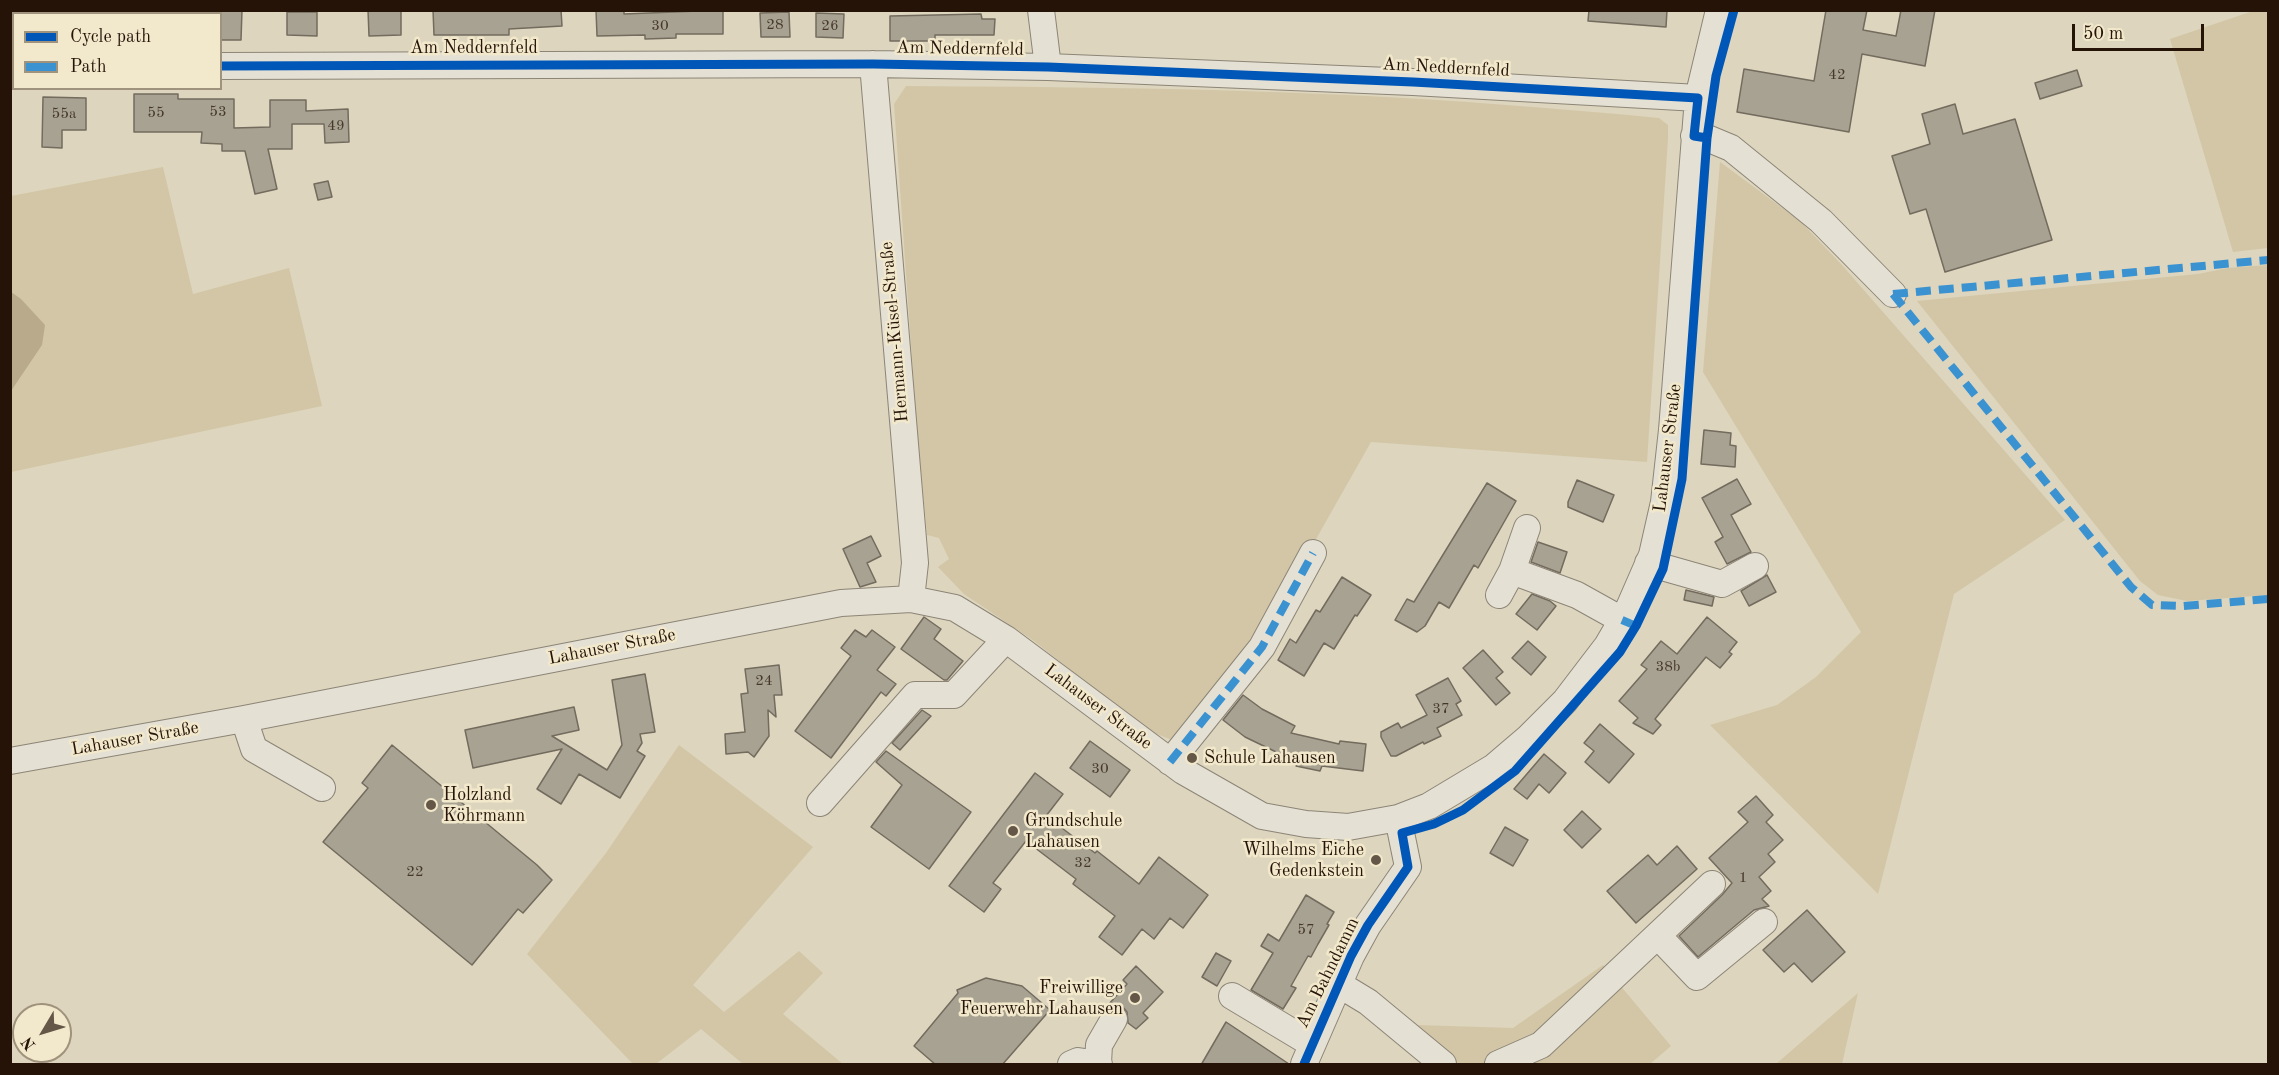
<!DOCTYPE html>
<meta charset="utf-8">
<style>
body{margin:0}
#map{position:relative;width:2279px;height:1075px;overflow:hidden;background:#ddd5bd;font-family:"Old Standard TT",serif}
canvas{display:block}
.frame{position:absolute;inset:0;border:12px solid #251308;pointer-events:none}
.legend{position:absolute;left:12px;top:12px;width:210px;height:78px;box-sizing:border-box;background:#f2e8cb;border:2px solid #a0937d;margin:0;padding:8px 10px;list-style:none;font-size:18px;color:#251308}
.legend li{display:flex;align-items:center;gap:12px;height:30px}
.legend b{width:30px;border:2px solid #a0937d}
.north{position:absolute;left:12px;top:1003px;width:60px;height:60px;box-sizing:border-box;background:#f2e8cb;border:2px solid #a0937d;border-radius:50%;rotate:232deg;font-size:16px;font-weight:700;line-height:24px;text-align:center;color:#251308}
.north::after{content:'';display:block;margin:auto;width:21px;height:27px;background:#655747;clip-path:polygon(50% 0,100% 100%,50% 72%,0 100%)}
.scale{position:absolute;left:2072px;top:24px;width:132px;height:27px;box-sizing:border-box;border:3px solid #251308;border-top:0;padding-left:8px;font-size:18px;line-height:21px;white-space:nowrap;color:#251308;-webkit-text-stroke:4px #f2e8cb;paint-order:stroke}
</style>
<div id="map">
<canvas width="2279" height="1075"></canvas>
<div class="frame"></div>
<ul class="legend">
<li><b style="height:8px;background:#0057b8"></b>Cycle path</li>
<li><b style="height:8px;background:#3b92d1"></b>Path</li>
</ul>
<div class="north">N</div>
<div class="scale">50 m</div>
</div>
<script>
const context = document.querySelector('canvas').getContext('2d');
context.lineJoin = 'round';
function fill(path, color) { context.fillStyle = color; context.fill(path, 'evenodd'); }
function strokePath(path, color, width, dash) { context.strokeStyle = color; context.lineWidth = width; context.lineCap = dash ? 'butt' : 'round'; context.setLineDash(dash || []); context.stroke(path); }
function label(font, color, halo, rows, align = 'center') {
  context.font = font + ' "Old Standard TT",serif'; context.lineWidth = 5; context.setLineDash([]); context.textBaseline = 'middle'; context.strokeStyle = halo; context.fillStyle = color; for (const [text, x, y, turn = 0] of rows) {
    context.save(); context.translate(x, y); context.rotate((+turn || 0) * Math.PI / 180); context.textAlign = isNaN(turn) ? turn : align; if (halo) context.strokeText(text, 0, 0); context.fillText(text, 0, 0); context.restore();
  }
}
const green = new Path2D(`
 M2253,11h15v237l-35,4 -63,-213z
 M906,86c147,1 294,2 441,9 104,5 208,13 312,23l9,7v13l-21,324 -276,-20 -81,143 -115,156 -29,-11 -112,-89 -70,-47 -26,-27 11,-8 -10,-21 -12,-3 -10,-106 -23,-325z
 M1720,162l80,59 41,43 224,256 -111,74 -76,300 -168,-169 67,-20 39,-28 45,-45 -158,-260z
 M163,167l30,127 96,-26 33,138 -311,66v-276z
 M2268,265v330l-81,6 -29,-6 -18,-14 -223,-280 281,-27 30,-6z
 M679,745l134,102 -120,138 31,27 75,-61 24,22 -40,41 60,50h-100l-42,-35 -45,35h-23l-106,-110 79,-101z
 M1603,965l68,81 -21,18h-191l-43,-39 97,3z
 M1858,993l-16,71h-66z`);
const water = new Path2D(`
 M11,292l10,7 24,26 -3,20 -31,46z`);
const building = new Path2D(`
 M220,10h22l-1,30h-21z
 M368,10h33v25l-32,1z
 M433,10h128l1,16 -53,3v6h-75z
 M596,10h28v4l99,-4v24h-47v4l-31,1v-4l-48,1z
 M1589,10h78l-1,17 -78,-6z
 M1826,10h41l-4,20 33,6 5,-26h34l-10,56 -63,-12 -13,78 -112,-20 7,-43 70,12z
 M287,12h30v24l-30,-1z
 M789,12l1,25h-29l-1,-24z
 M816,13l28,1 -1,24 -27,-1z
 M981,14l1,5h13l-1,16h-59v6h-45v-25z
 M2077,70l5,16 -42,13 -5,-16z
 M134,94h44v5h56v29l36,-1v-27h36v11l42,-2 1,33 -24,1 -1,-19h-32v25h-24l9,40 -22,5 -10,-43h-23v-7l-21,-1 1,-11h-68z
 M43,97l43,1v32h-24v18l-20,-1z
 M1955,104l8,30 52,-15 37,121 -107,32 -19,-63 -16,5 -18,-58 38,-12 -8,-30z
 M328,181l4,16 -14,3 -4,-16z
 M1704,430l27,3 -1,12 6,1 -1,21 -34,-3z
 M1737,479l14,25 -20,11 20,37 -24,12 -12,-22 8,-5 -21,-39z
 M1577,480l37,15 -11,27 -35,-15v-5z
 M1487,483l29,18 -38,67 -4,-3 -25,43 -10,-6 -14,24 -8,6 -22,-12 12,-21 7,3z
 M871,536l10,20 -14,7 9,19 -16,5 -17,-38z
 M1538,542l29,10 -7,21 -29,-11z
 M1767,575l9,17 -27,14 -8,-15z
 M1342,577l29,18 -14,21 -2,-1 -21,34 -10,-6 -20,33 -26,-16 12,-21 6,4 20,-33 4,2z
 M1686,590l28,7 -2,9 -28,-6z
 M1532,594l18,7 6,5 -19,24 -21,-16z
 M924,617l17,12 -7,10 29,22 -16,19h-3l-43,-31z
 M1707,617l30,25 -8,10 3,2 -12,14 -14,-11 -51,62 6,6 -8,9 -20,-11 5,-5 -19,-17 28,-32 -6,-4 20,-24 16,13z
 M855,630l11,7 6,-7 23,17 -18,23 19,14 -10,12 -5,-4 -50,66 -36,-27 56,-75 -10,-8z
 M1528,641l18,16 -15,18 -19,-17z
 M1483,650l20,22 -7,6 14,15 -14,12 -33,-37z
 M779,665l3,30h-8l2,22 -8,-7 1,26 -15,21 -6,-5 -22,2 -1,-20 20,-2 -4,-38 7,-1 -3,-24z
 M645,674l10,58 -15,2 2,9 -5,8 8,5 -25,42 -41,-24 -18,30 -24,-15 25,-40 -89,19 -8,-38 109,-23 5,23 -27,6 55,34 15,-25 -10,-65z
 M1448,678l13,23 -5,3 6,11 -25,13 4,8 -17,8 -1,-2 -27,14h-5l-10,-19v-5l17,-9 3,5 26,-13 -11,-20z
 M1243,695l19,14 33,17 -4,7 48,11 1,-3 26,3 -3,27 -41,-5 -2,5 -24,-5 1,-4 -52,-25 -22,-17z
 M922,710l9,6 -31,34 -8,-7z
 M1600,724l34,30 -25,29 -24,-21 9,-11 -10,-8z
 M1090,741l40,29 -20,27 -40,-29z
 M392,745l145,120 15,15 -29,33 -5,-4 -46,56 -149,-123 45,-54 -6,-5z
 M886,751l85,61 -42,57 -58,-42 31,-42 -26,-23z
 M1544,754l22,19 -17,20 -10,-9 -12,15 -13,-10z
 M1035,773l28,21 -17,22 49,37 2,-2 42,33 20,-27 49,38 -25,33 -13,-10 -16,21 -12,-10 -20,26 -23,-18 16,-21 -42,-32 3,-5 -50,-38 -33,42 8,6 -17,23 -35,-26z
 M1756,796l17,19 -7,7 17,18 -15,14 7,8 -16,15 12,14 -9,8 7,7 -15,4 -56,47 -19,-21 43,-41 10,-12 -23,-25 39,-36 -10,-10z
 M1582,811l19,18 -19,19 -18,-18z
 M1505,827l23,13 -15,26 -23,-13z
 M1677,846l20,23 -61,54 -29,-32 41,-36 9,10z
 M1306,895l28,17 -7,12 2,1 -11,19 -7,13 -3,-1 -17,30 5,2 -13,21 -32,-19 22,-37 -12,-7 7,-12 11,7z
 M1807,910l38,42 -33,30 -18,-19 -10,9 -21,-22z
 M1216,953l15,8 -14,25 -15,-9z
 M1136,966l27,26 -20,21 5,5 -12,11 -8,-6 -1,-11 -5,-6 -7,-2 -7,1 19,-21 -4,-4z
 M986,978l36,8 28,24 -48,55h-66l-22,-19 44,-53 -1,-3z
 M1226,1022l63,42v1h-88z`);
const minor = new Path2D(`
 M1041,10l7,57
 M873,64l42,499 -4,36
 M10,66h4
 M220,66l653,-2 175,3 365,15 285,16
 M1694,136l13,2 24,10 90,73 72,73
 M1527,528l-15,43 65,24 45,25
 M1648,563l74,21 33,-18
 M1499,595l13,-24
 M244,719l10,30 68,39
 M10,761l234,-42 597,-116 70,-4 44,9 51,31 177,132 79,45 44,8 42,3 50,-9 31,-12 65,-39 34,-29 37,-37 42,-55 21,-36 24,-55 12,-53 8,-72 26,-332 21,-88
 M1170,762l92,-115 51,-94
 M820,803l95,-108h39l52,-56
 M1658,936l39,41 67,-55
 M1340,985l28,17 75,62
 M1232,996l80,48
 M1098,1063l1,-18 15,-26
 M1071,1064l7,-3 21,3
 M1304,1064l47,-108 17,-31 40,-58 -10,-49
 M1498,1064l43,-19 171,-161`);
const quiet = new Path2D(`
 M1893,294l238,293 21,18 31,1 85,-7
 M1893,294l375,-34
 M1622,620l14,6
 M1170,762l92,-115 51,-94`);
const cycleway = new Path2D(`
 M220,66l653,-2 175,3 365,15 285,16 -4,38 13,2
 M1304,1064l47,-108 17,-31 40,-58 -6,-34 32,-9 29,-14 52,-39 105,-119 16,-26 27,-57 19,-90 25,-341 9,-62 18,-66`);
const markers = [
 [1192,758,6,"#655747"],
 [431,805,6,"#655747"],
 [1013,831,6,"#655747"],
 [1376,860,6,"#655747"],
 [1135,998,6,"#655747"]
];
const numberNames = [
 ["28",775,25],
 ["30",660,26],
 ["26",830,26],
 ["42",1837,75],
 ["53",218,112],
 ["55",156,113],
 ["55a",64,114],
 ["49",336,126],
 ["38b",1668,667],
 ["24",764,681],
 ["37",1441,709],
 ["30",1100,769],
 ["32",1083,863],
 ["22",415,872],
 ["1",1743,878],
 ["57",1306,930]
];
const streetNames = [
 ["Am Neddernfeld",474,48],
 ["Am Neddernfeld",960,49,1],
 ["Am Neddernfeld",1446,68,3],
 ["Hermann-Küsel-Straße",895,332,-95],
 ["Lahauser Straße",1668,448,-83],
 ["Lahauser Straße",612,647,-11],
 ["Lahauser Straße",1098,707,37],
 ["Lahauser Straße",135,739,-10],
 ["Am Bahndamm",1328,973,-64]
];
const poiNames = [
 ["Schule Lahausen",1204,758],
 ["Holzland",443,795],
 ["Köhrmann",443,816],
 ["Grundschule",1025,821],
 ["Lahausen",1025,842],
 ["Wilhelms Eiche",1364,850,"right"],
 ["Gedenkstein",1364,871,"right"],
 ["Freiwillige",1123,988,"right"],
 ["Feuerwehr Lahausen",1123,1009,"right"]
];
fill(green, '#d2c6a6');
fill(water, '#b8aa8b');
fill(building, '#a8a292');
strokePath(building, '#736b5e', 1.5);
strokePath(minor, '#8c8577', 28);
strokePath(minor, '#e4e0d4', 26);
strokePath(quiet, '#3b92d1', 8, [15, 8]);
strokePath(cycleway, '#0057b8', 9);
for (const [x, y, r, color] of markers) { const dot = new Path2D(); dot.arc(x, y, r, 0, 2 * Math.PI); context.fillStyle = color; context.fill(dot); strokePath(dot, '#f2e8cb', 2); }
label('15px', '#46372a', null, numberNames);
label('18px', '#251308', '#f2e8cb', streetNames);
label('18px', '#251308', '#f2e8cb', poiNames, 'left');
</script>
